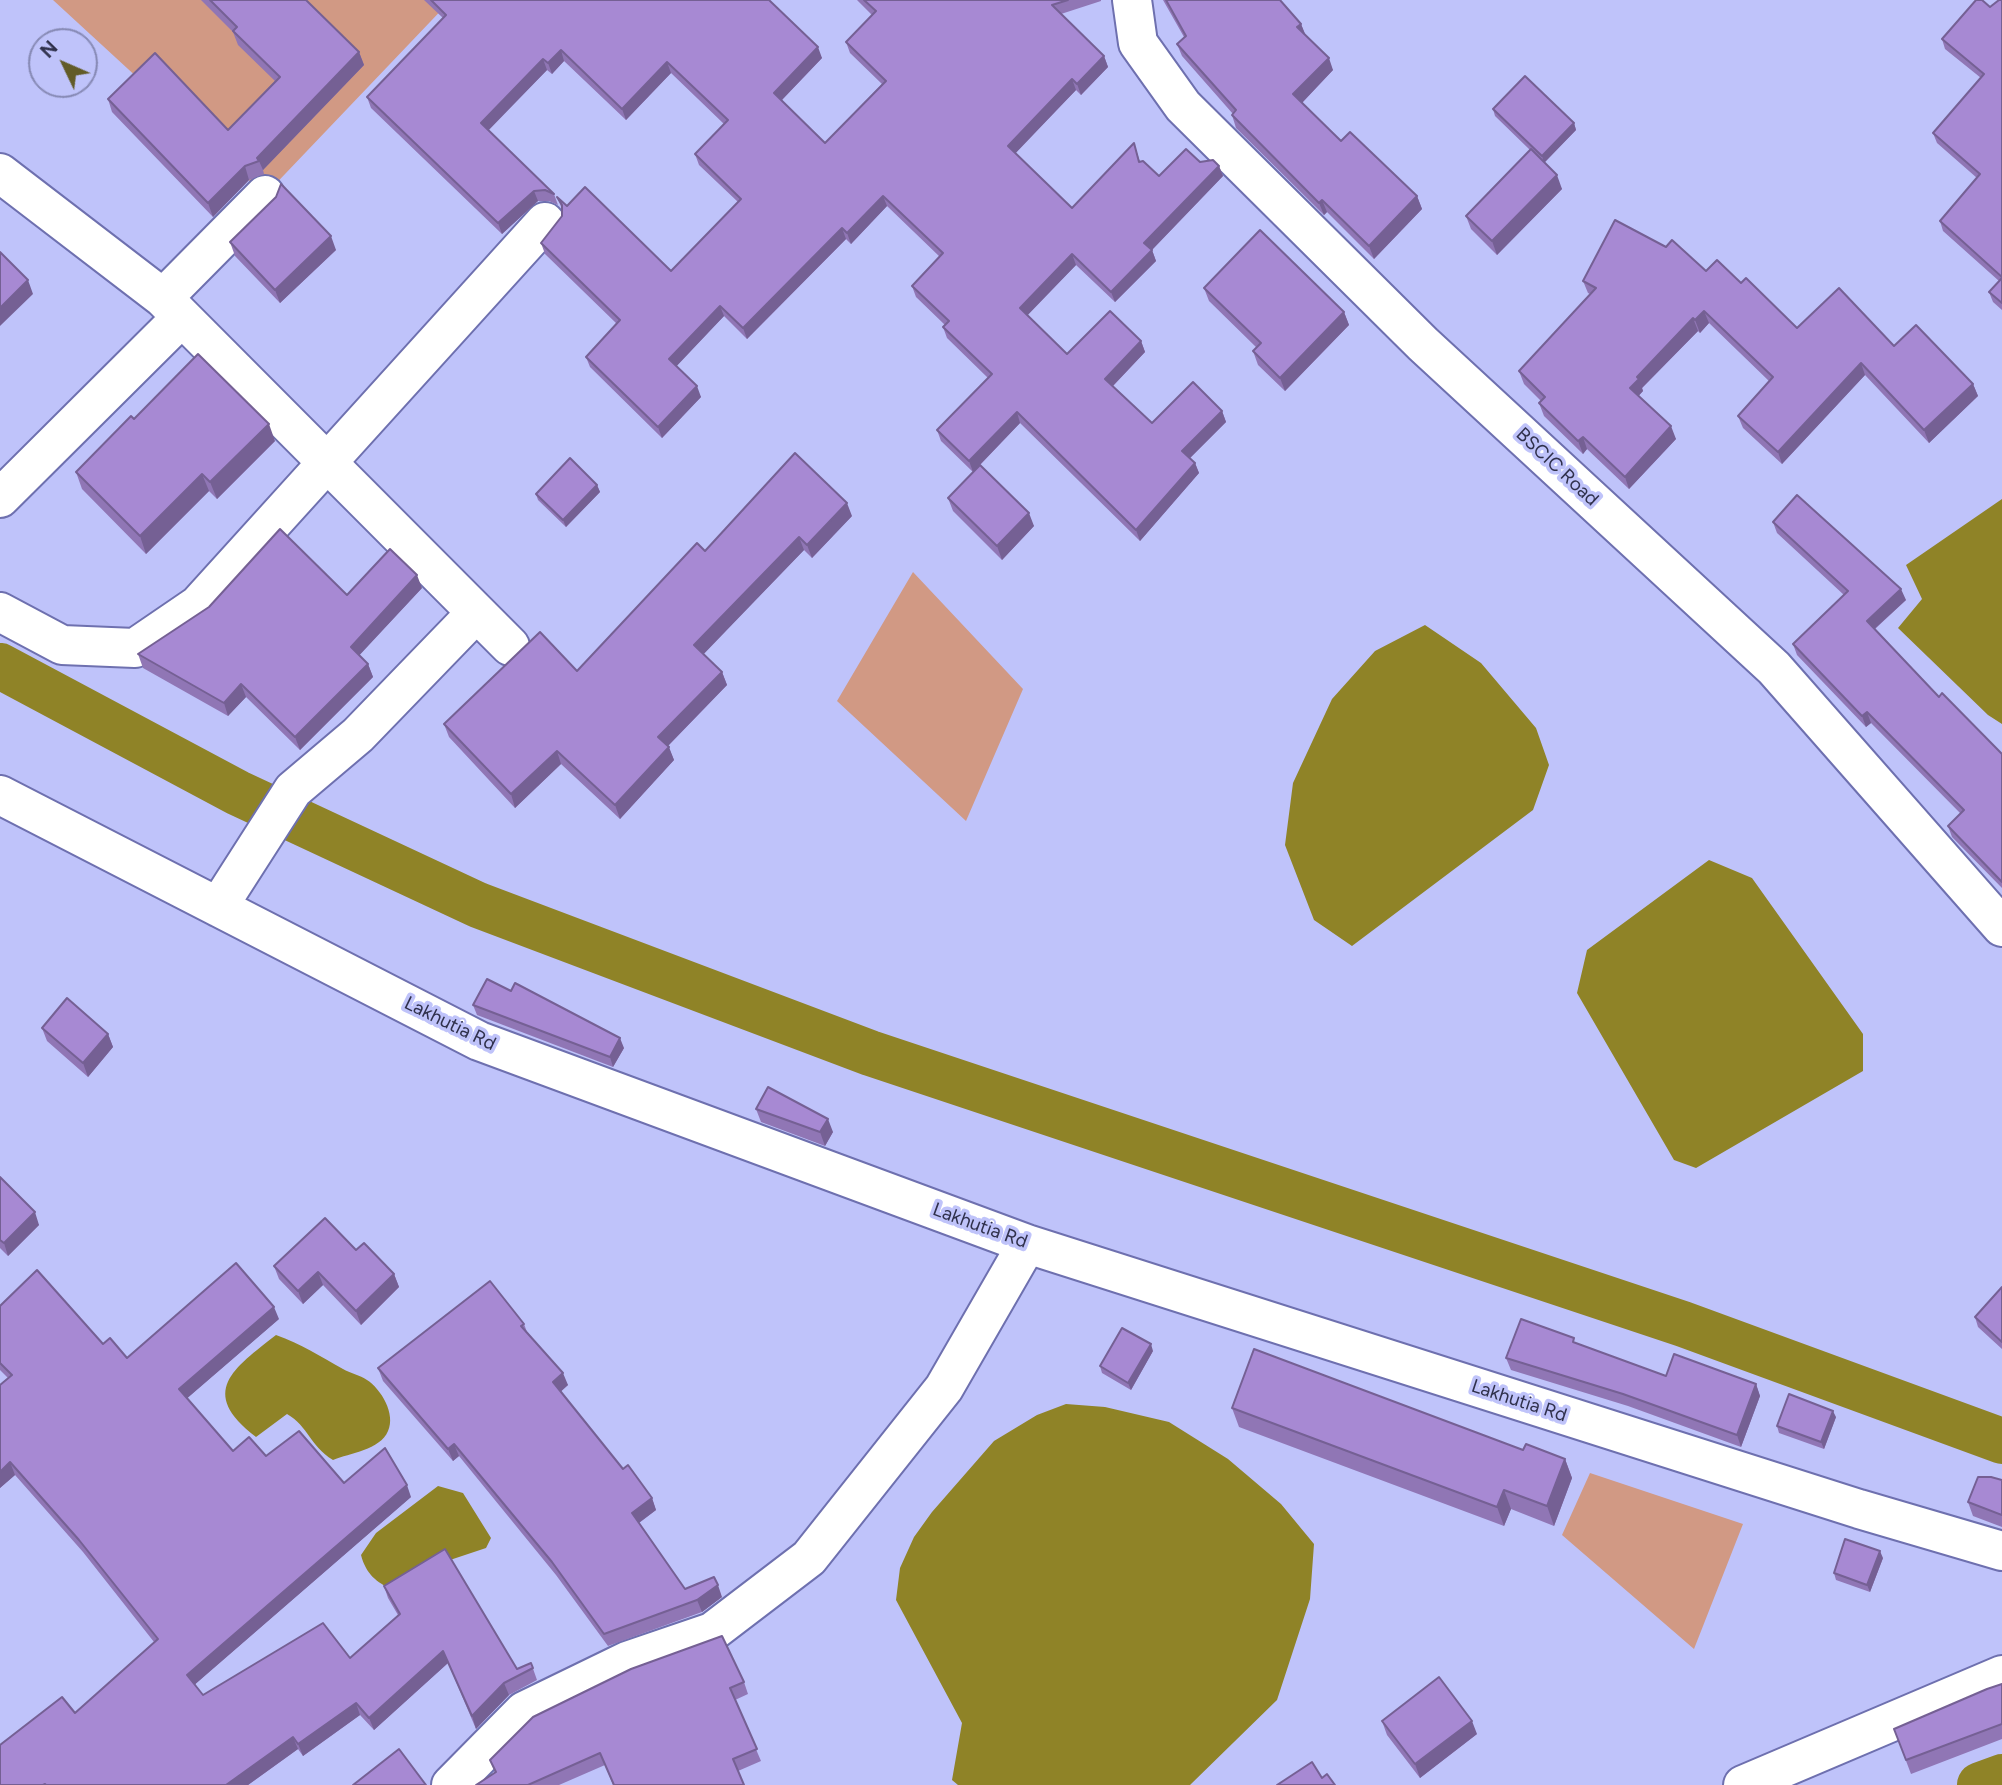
<!DOCTYPE html>
<style>
body{margin:0}
#map{position:relative;width:2002px;height:1785px;overflow:hidden;background:#bfc3fa;font-family:Figtree,sans-serif}
canvas{display:block}
.north{position:absolute;left:28px;top:28px;width:70px;height:70px;box-sizing:border-box;background:#bfc3fa;border:2px solid #8689b4;border-radius:50%;rotate:314deg;font-size:19px;font-weight:700;line-height:28px;text-align:center;color:#30314c}
.north::after{content:'';display:block;margin:auto;width:24px;height:32px;background:#625b28;clip-path:polygon(50% 0,100% 100%,50% 72%,0 100%)}
</style>
<div id="map">
<canvas width="2002" height="1785"></canvas>
<div class="north">N</div>
</div>
<script>
const context = document.querySelector('canvas').getContext('2d');
context.lineJoin = 'round';
function fill(path, color) { context.fillStyle = color; context.fill(path, 'evenodd'); }
function strokePath(path, color, width, dash) { context.strokeStyle = color; context.lineWidth = width; context.lineCap = dash ? 'butt' : 'round'; context.setLineDash(dash || []); context.stroke(path); }
function label(font, color, halo, rows, align = 'center') {
  context.font = font + ' Figtree,sans-serif'; context.lineWidth = 7; context.setLineDash([]); context.textBaseline = 'middle'; context.strokeStyle = halo; context.fillStyle = color; for (const [text, x, y, turn = 0] of rows) {
    context.save(); context.translate(x, y); context.rotate((+turn || 0) * Math.PI / 180); context.textAlign = isNaN(turn) ? turn : align; if (halo) context.strokeText(text, 0, 0); context.fillText(text, 0, 0); context.restore();
  }
}
const green = new Path2D(`
 M53,0h398l-186,195z
 M913,572l110,117 -57,132 -129,-120z
 M1590,1473l153,51 -49,125 -132,-114z`);
const water = new Path2D(`
 M2002,499v225l-14,-9 -90,-87 24,-29 -16,-34z
 M1425,625l56,38 55,65 13,37 -16,45 -181,136 -38,-26 -29,-75 8,-62 39,-84 43,-48z
 M1709,860l43,18 111,156v37l-167,97 -22,-8 -97,-167 10,-43z
 M276,1335c25,9 44,21 67,34 7,4 17,6 24,11 14,9 29,34 21,51 -8,19 -38,22 -55,29 -24,-15 -24,-33 -46,-46l-31,23c-59,-45 -22,-69 20,-102z
 M1066,1404l39,3 64,15 59,37 53,45 33,40 -4,55 -33,101 -87,85h-232l-6,-5 10,-57 -66,-123 4,-32 14,-31 18,-25 62,-71 43,-26z
 M438,1486l25,7 28,45 -5,10 -42,14 -51,28c-17,-8 -27,-16 -32,-35l15,-22z`);
const canal = new Path2D(`
 M0,666l238,127 240,112 392,148 813,271 319,117
 M1980,1785l22,-8`);
const minor = new Path2D(`
 M1132,0l6,43 45,63 240,238 351,324 228,259
 M0,173l163,125 347,348
 M163,298l102,-103
 M0,498l182,-181
 M0,612l62,33 73,3 63,-43 347,-383
 M0,795l479,246 548,203 832,265 143,42
 M218,907l75,-117 65,-55 118,-122
 M451,1785l73,-74 103,-50 85,-29 97,-74 135,-170 83,-144
 M1743,1785l259,-110`);
const wall = new Path2D(`
 M201,0h105l53,52 5,13 -101,105 1,4 -15,6 -36,37 -101,-105 -4,-13 120,31 47,-49 -37,-36 -5,-13z
 M424,0h345l53,58 -41,43 44,42 57,-59 -32,-31 -4,-11 26,-27 -15,-15h244v1l-40,13 43,42 4,11 -27,28 -5,-5 -61,63 57,55 62,-65 6,19 19,14 41,-14 19,4 4,10 -71,74 4,11 -41,41 -39,-37 -49,50 40,39 74,-13 4,11 -32,34 39,37 70,-12 4,11 -36,36 5,5 4,10 -59,68 -120,-118 -40,42 54,61 -32,34 -49,-49 -5,-13 25,-26 -32,-31 -4,-11 51,-52 -41,-40 -4,-11 2,-2 -29,-28 -4,-11 28,-29 -53,-51 -36,38 -5,-5 -99,100 -23,-23 -48,50 25,31 -39,41 -72,-71 -4,-10 31,-33 -72,-70 -4,-11 21,-27v-7l-5,-12 10,9 104,65 67,-69 -39,-37 -4,-11 29,-30 -53,-51 -45,47 -62,-59 -12,13 -5,-4 -59,60 66,64 4,11 -9,-4h-11l-36,33 -131,-126 -4,-11 76,-79z
 M1163,0h117l21,24 4,11 28,35 -31,33 39,38 76,55 5,13 -48,50 -47,-47 -3,3 -88,-87 -4,-13 1,-1 -51,-58 -5,-12 7,-7z
 M2002,0v310l-9,-8 -4,-10 10,-11 -56,-50 -3,-10 37,-43 -40,-35 -4,-10 48,-55 -36,-29 -3,-10z
 M1493,109l81,14 2,7 -32,33 18,26 -65,66 -26,-26 -5,-13 64,-66 -35,-34z
 M276,197l60,53 -56,53 -45,-47 -5,-14z
 M1706,271l35,12 56,45 97,18 79,38 5,12 -49,47 -64,-68 -83,89 -39,-36 -5,-12 32,-34 -61,-59 -9,10 -2,-2 -56,57 1,3 -5,5 38,43 -47,50 -42,-40 -4,5 -39,-38 -5,-13 2,-2 -17,-17 -5,-13 71,-77 -2,-1 -5,-12z
 M1204,288l140,24 5,13 -64,66 -27,-26 -5,-14 4,-3 -48,-47z
 M134,419l141,22 -58,58 -8,-8 -63,63 -64,-65 -6,-17z
 M597,485l3,7 -34,35 -28,-27 -2,-6z
 M852,516l-40,42 -8,-8 -101,104 19,18 5,13 -59,61 6,14 -54,59 -59,-55 -46,44 -66,-71 -5,-13 133,-53 128,-120z
 M1773,522l133,78 -31,29 64,68 63,57v134l-50,-51 -4,-11 13,-12 -90,-91 -5,4 -69,-72 -4,-11 51,-49 -67,-62z
 M422,588l-63,67 9,9 5,13 -73,73 -54,-53 -18,19 -85,-48 -5,-14 209,-59z
 M473,1005l151,43 -11,19 -136,-52z
 M42,1028l66,6 5,13 -25,30 -41,-36z
 M756,1109l77,23 -8,14 -64,-24z
 M0,1177l39,48 -31,31 -8,-8z
 M356,1250l38,24 5,13 -38,38 -38,-40 -20,19 -24,-25 -5,-13z
 M2002,1287v62l-24,-22 -3,-10z
 M0,1306l103,38 24,14 152,-39 -92,79 46,53 33,5 78,27 67,14 -216,187 8,11 147,-37 48,-43 -10,-17 -4,-12 133,83 14,-6 6,17 -28,15 -33,34 -28,-66 -74,67 -14,-15 -57,41 -5,-7 -50,36h-248l75,-72 79,-71 -71,-90 -68,-77 -15,13v-103l8,-7 -8,-8z
 M524,1324l3,8 41,53 -8,7 63,77 29,29 4,12 -17,13 46,66 37,8 -20,15 -94,34 -52,-71 -97,-119 -6,5 -70,-80 -5,-13z
 M1576,1343l90,33 90,8 4,12 -19,51 -113,-41 -117,-36 -5,-12z
 M1153,1351l-22,39 -29,-17 -2,-7z
 M1232,1408l291,42 42,9 7,19 -18,48 -43,-17 -7,17 -265,-99z
 M1836,1417l-12,32 -45,-16 -2,-7z
 M2002,1480v47l-29,-11 -5,-14z
 M1883,1558l-13,34 -34,-12 -2,-7z
 M744,1682l4,12 -13,6 26,61 -23,10 6,14h-131l-8,-20 -46,20h-83l19,-12 -5,-13z
 M2002,1684v55l-91,35 -17,-45z
 M1382,1721l95,13 -57,44 -33,-43z`);
const shadedWall = new Path2D(`
 M1301,24l5,12 -9,-9z
 M818,47l4,11 -44,46 -4,-11z
 M561,50l3,11 -12,13 -4,-11z
 M359,52l5,13 -101,105 -4,-9 -2,-3z
 M1104,56l4,11 -27,28 -4,-11z
 M1329,58l4,12 -35,37 -5,-13z
 M543,59l4,11 -62,64 -4,-11z
 M667,62l4,11 -45,47 -4,-11z
 M1072,79l4,11 -64,67 -4,-11z
 M1574,123l2,7 -32,33 -2,-7z
 M245,166l4,14 -36,37 -5,-14z
 M1219,166l4,10 -75,78 -4,-11z
 M1557,175l5,14 -65,66 -5,-14z
 M534,191l4,10 -36,33 -4,-11z
 M883,196l4,10 -36,38 -4,-11z
 M1417,196l5,13 -48,50 -5,-13z
 M1322,200l5,12 -3,3 -5,-12z
 M842,228l4,11 -99,100 -4,-11z
 M331,236l5,14 -56,53 -5,-13z
 M1152,250l4,11 -41,41 -4,-10z
 M1072,254l4,11 -52,54 -4,-11z
 M28,280l5,14 -33,32v-18z
 M720,306l4,10 -51,54 -4,-11z
 M1704,311l5,12 -9,10 -5,-13z
 M1344,312l5,13 -64,66 -5,-13z
 M1693,318l5,13 -56,57 1,3 -9,10 -4,-13 7,-11z
 M1141,341l4,11 -36,38 -4,-11z
 M1861,363l4,12 -83,89 -4,-12z
 M1973,384l5,12 -49,47 -5,-13z
 M697,386l4,11 -39,41 -4,-11z
 M1222,411l4,11 -40,40 -4,-11z
 M1017,412l3,11 -47,49 -4,-11z
 M269,424l6,17 -58,58 -7,-17z
 M1671,426l5,13 -47,50 -4,-12z
 M1583,437l4,12 -4,5 -5,-13z
 M1195,463l4,10 -59,68 -4,-11z
 M202,474l7,17 -63,63 -6,-18z
 M597,485l3,7 -34,35 -3,-7z
 M847,503l5,13 -40,42 -5,-13z
 M1029,513l5,13 -32,34 -5,-14z
 M799,537l5,13 -105,109 -5,-14z
 M417,575l5,13 -67,72 -4,-13z
 M1901,589l5,11 -35,32 -4,-11z
 M368,664l5,13 -73,73 -5,-13z
 M722,672l5,13 -64,66 -5,-14z
 M241,684l5,13 -18,19 -4,-13z
 M1867,712l4,11 -5,4 -4,-11z
 M669,747l5,13 -54,59 -5,-14z
 M557,751l4,13 -46,44 -4,-14z
 M108,1034l5,13 -25,30 -5,-14z
 M620,1038l4,10 -11,19 -3,-10z
 M828,1119l5,13 -8,14 -5,-14z
 M35,1212l4,13 -31,31 -4,-13z
 M318,1272l5,13 -20,19 -5,-13z
 M394,1274l5,13 -38,38 -5,-14z
 M274,1307l5,12 -95,82 -5,-12z
 M1151,1344l2,7 -22,39 -3,-7z
 M563,1373l5,12 -11,10 -4,-13z
 M1756,1384l4,12 -19,51 -4,-12z
 M1833,1411l3,6 -12,32 -3,-7z
 M454,1444l5,12 -6,5 -5,-12z
 M1565,1459l7,19 -18,48 -7,-20z
 M10,1462l5,13 -15,13v-16z
 M407,1485l4,12 -219,190 -5,-12z
 M1504,1490l7,19 -7,17 -7,-19z
 M652,1498l4,12 -20,15 -4,-12z
 M1880,1551l3,7 -13,34 -3,-7z
 M718,1585l4,12 -20,15 -5,-12z
 M443,1651l5,12 -74,67 -5,-12z
 M504,1683l5,12 -33,34 -4,-13z
 M356,1703l4,12 -57,41 -5,-12z
 M1472,1721l5,13 -57,44 -5,-14z
 M293,1737l5,12 -50,36h-22z`);
const building = new Path2D(`
 M210,0h96l53,52 -102,106 2,3 -14,5 -37,37 -100,-104 47,-46 73,77 52,-53 -47,-46 4,-4z
 M431,0h338l49,47 -44,46 51,50 61,-62 -40,-39 30,-31 -12,-11h204l-16,5 52,51 -27,28 -5,-5 -64,67 64,62 62,-65 5,19 4,-1 16,15 27,-27 14,13 13,-2 6,6 -75,77 8,7 -41,42 -39,-38 -52,54 47,46 43,-43 31,30 -36,38 47,44 41,-41 29,29 -40,40 13,12 -59,67 -119,-118 -48,49 -32,-31 55,-56 -49,-47 6,-6 -37,-35 31,-33 -60,-57 -36,37 -5,-5 -99,100 -23,-22 -51,53 28,27 -39,41 -72,-70 34,-37 -79,-77 21,-27v-11l-5,-8 10,9 18,-19 86,84 70,-72 -46,-45 33,-34 -61,-58 -45,47 -61,-59 -13,13 -5,-4 -62,64 73,71 -9,-4 -11,1 -36,32 -131,-126 79,-82z
 M1166,0h114l21,24 -4,3 32,31 -36,36 48,47 9,-9 67,64 -48,50 -47,-46 -3,3 -87,-88 4,-5 -59,-66 9,-8z
 M1976,0h6l8,7 9,-7h3v277l-62,-56 40,-47 -47,-41 51,-59 -42,-35z
 M1525,76l49,47 -32,33 -49,-47z
 M1531,149l26,26 -65,66 -26,-25z
 M281,184l50,52 -56,54 -45,-48 46,-45z
 M1615,220l51,27 6,-7 34,31 11,-11 24,23 5,-5 51,50 42,-40 55,58 22,-21 57,59 -49,46 -63,-67 -83,89 -40,-36 35,-39 -69,-66 -9,9 -2,-2 -56,59 2,2 -9,9 41,38 -46,51 -42,-40 -5,4 -39,-38 6,-6 -26,-26 77,-83 -13,-7z
 M1260,230l84,82 -64,66 -27,-27 8,-8 -57,-55z
 M0,252l28,28 -28,28z
 M2002,278v25l-13,-11z
 M198,354l71,70 -59,58 -8,-8 -62,62 -64,-64 55,-56 3,3z
 M795,453l52,50 -40,42 -8,-8 -105,108 28,27 -64,65 11,10 -54,58 -58,-54 -46,43 -67,-70 96,-92 37,39 120,-128 8,8z
 M570,458l27,27 -34,35 -27,-26z
 M980,465l49,48 -32,33 -49,-48z
 M1797,495l104,94 -34,32 72,76 3,-4 60,61v128l-54,-56 16,-16 -97,-98 -5,4 -69,-72 55,-53 -75,-69z
 M280,529l67,66 43,-46 27,26 -66,72 17,17 -73,73 -54,-53 -17,19 -86,-49 71,-47z
 M487,979l24,12 4,-8 105,55 -10,19 -137,-52z
 M67,998l41,36 -25,29 -41,-35z
 M768,1087l60,32 -8,13 -64,-23z
 M0,1177l35,35 -31,31 -4,-3z
 M325,1218l31,32 8,-7 30,31 -38,37 -38,-39 -20,19 -24,-25z
 M236,1263l38,44 -95,82 54,62 16,-14 17,19 33,-25 45,52 41,-35 22,37 -220,190 16,20 120,-72 27,35 50,-44 -16,-28 61,-37 72,120 14,-6 2,5 -29,15 -32,33 -29,-65 -74,67 -13,-15 -58,41 -5,-7 -67,48h-180l-1,-1 -2,1h-43v-40l62,-48 13,16 83,-74 -79,-99 -69,-78 -10,10v-87l12,-10 -12,-12v-57l37,-36 66,74 7,-6 17,20z
 M490,1281l34,43 -3,2 42,47 -10,9 70,87 5,-4 24,33 -20,15 53,76 29,-12 4,8 -21,15 -93,34 -52,-72 -98,-118 -6,5 -70,-81z
 M2002,1287v55l-27,-25z
 M1521,1319l53,19 -1,4 93,34 8,-22 82,30 -19,51 -114,-41 -117,-36z
 M1122,1328l29,16 -23,39 -28,-17z
 M1254,1349l269,101 3,-6 39,15 -18,47 -43,-16 -7,17 -265,-99z
 M1789,1394l44,17 -12,31 -44,-16z
 M1978,1477h13l11,3v35l-34,-13z
 M1845,1539l35,12 -13,34 -33,-12z
 M722,1636l22,46 -14,6 27,61 -24,10 11,26h-130l-14,-32 -72,32h-52l20,-13 -6,-12 43,-43 98,-48z
 M1439,1677l33,44 -57,43 -33,-43z
 M2002,1684v40l-96,36 -12,-31 93,-40z
 M399,1749l27,36h-73z
 M1312,1762l10,16 5,-4 8,11h-58z`);
const streetNames = [
 ["BSCIC Road",1557,467,43],
 ["Lakhutia Rd",450,1024,26],
 ["Lakhutia Rd",980,1226,20],
 ["Lakhutia Rd",1519,1401,18]
];
fill(green, '#d19984');
fill(water, '#8f8327');
strokePath(canal, '#8f8327', 46);
strokePath(minor, '#6e70af', 42);
strokePath(minor, '#fff', 38);
fill(wall, '#9076b5');
fill(shadedWall, '#756094');
fill(building, '#a789d3');
strokePath(building, '#756094', 2);
label('19px', '#30314c', '#bfc3fa', streetNames);
</script>
